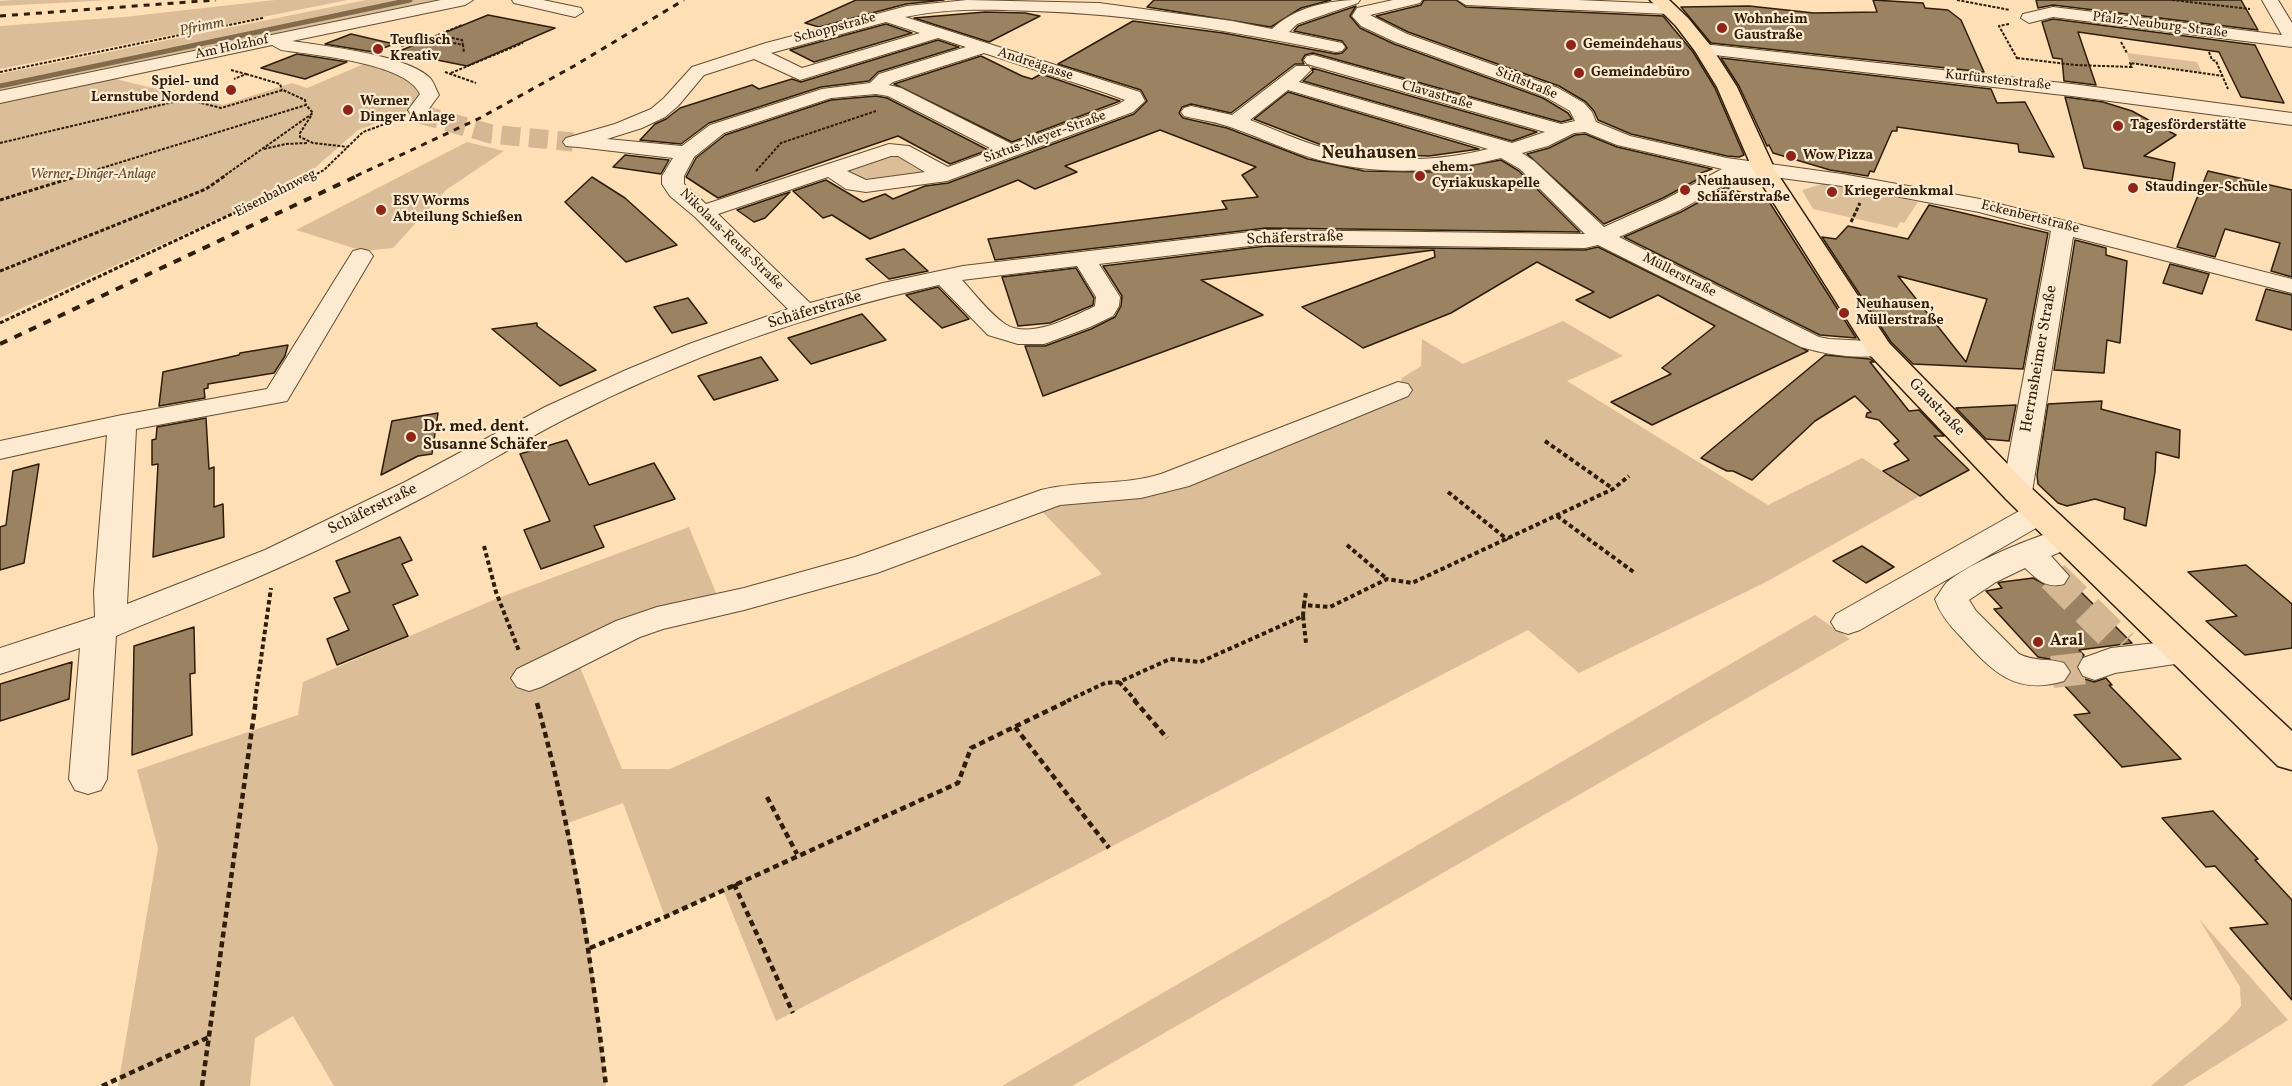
<!DOCTYPE html>
<meta charset="utf-8">
<style>
body{margin:0}
canvas{display:block;background:#fedfb6}
</style>
<canvas width="2292" height="1086"></canvas>
<script>
const context = document.querySelector('canvas').getContext('2d');
context.lineJoin = 'round';
function fill(path, color) { context.fillStyle = color; context.fill(path, 'evenodd'); }
function strokePath(path, color, width, dash) { context.strokeStyle = color; context.lineWidth = width; context.lineCap = dash ? 'butt' : 'round'; context.setLineDash(dash || []); context.stroke(path); }
function label(font, color, halo, rows, align = 'center') {
  context.font = font + ' Vollkorn,serif'; context.lineWidth = 4.5; context.setLineDash([]); context.textBaseline = 'middle'; context.strokeStyle = halo; context.fillStyle = color; for (const [text, x, y, turn = 0] of rows) {
    context.save(); context.translate(x, y); context.rotate((+turn || 0) * Math.PI / 180); context.textAlign = isNaN(turn) ? turn : align; if (halo) context.strokeText(text, 0, 0); context.fillText(text, 0, 0); context.restore();
  }
}
const green = new Path2D(`
 M12,0h99l-111,6v-5z
 M275,0h73l-348,69v-43l124,-9z
 M366,0h80l-446,94v-20z
 M2127,53l70,9 5,11 -72,-10z
 M364,64l39,11 12,6 7,14 -12,14 -7,5 -45,16 -42,37 -35,23 -281,128v-217l107,-24 116,28 69,-22 15,5z
 M467,142l37,9 -58,39 -53,58 -30,3 -67,-21z
 M894,153l35,19 -66,11 -20,-14z
 M1825,183l8,1 85,18 -14,21 -4,-1 -3,6 -84,-19 -11,-19z
 M1563,321l60,35 -56,25 201,124 94,-47 58,38 -156,87 -185,90 -51,-43 -752,391 -53,-131 -58,27 -42,-114 -55,20 22,125 16,138h-272l-41,-70 -38,22 -5,48h-132l40,-238 -21,-78 161,-55 5,-33 195,-84 191,-71 32,78 -146,50 47,114h48l432,-195 -68,-71 94,-13 270,-100 4,-12 19,-12 1,-27 41,25z
 M1815,615l35,24 -778,447h-70z
 M2199,919l89,101 -105,66h-32l76,-64 14,-16 -1,-19z`);
const stream = new Path2D(`
 M0,86l410,-86`);
const building = new Path2D(`
 M856,0h88l-38,4 -87,23 -14,-4z
 M1154,0h177l-30,8 -30,19 -124,-20z
 M1424,0h32l10,7 197,9 30,36 22,36 29,67 -5,2 -12,-1 -96,-22 -33,-14 -4,-9 -8,-9 -27,-16 -151,-54 -32,-16 45,-11z
 M1873,0l50,3 2,5 23,2 13,10 23,52 -273,-29 -30,-36 68,-1 65,7 63,-1z
 M2036,0h205l17,30 -205,-25 -15,3z
 M1356,6l-6,10 10,12 34,16 149,54 25,15 4,6 -11,3 -248,-69 -8,2 -3,5 2,4h-9l-64,49 -40,-9 -9,3 -3,6 4,5 44,10 81,31 56,12 70,1 67,-12 18,11 61,61 -314,-4 -271,32 -7,-21 239,-30 -5,-8 36,-4 -16,-22 14,-8 -96,-37 -95,36 12,6 -42,17 -17,-9 -148,59 -38,-24 -9,3 -30,-27 33,-11 37,22 22,-8 8,5 32,-13 23,-3 186,-69 13,-13 -6,-11 -83,-26 75,-43 90,12 113,21 6,-1 5,-5 -5,-7 -48,-10 4,-5z
 M985,12l40,1 15,3 -51,26 -75,-24z
 M488,15l67,13 -88,38 -70,-14z
 M2053,19l202,26 29,58 -43,-6 -22,-45 -141,-20 18,53 -32,-4 -2,-22 -9,-1 -11,-36z
 M886,24l26,9 -98,29 -24,-12z
 M351,34l43,10 -21,8 -48,-8z
 M938,40l21,7 -81,25 -9,9 -48,6 -112,36 -28,21 -41,-4 15,-16 11,-5 14,-11 72,-23 7,4 33,-10 9,3z
 M297,54l38,6 12,2 -42,17 -44,-11z
 M981,56l41,20 10,3 9,-5 79,27 -108,41 -118,-58z
 M1721,58l270,31 6,14 28,-1 29,55 -35,-5 -1,-8 -121,-17v4h-5l-18,41 -4,-1 -2,5 -38,-6 -57,-17 -4,-8 -2,1 -28,-60z
 M1312,68l225,64 -25,9 -209,-60 10,-9z
 M1288,92l191,57 -50,7 -62,-2 -48,-10 -65,-25z
 M876,96l11,2 101,52 -38,14 -52,-28 -180,62 -32,-21 10,-19 29,-23 106,-35z
 M2065,97l38,5 29,9 44,24 -32,21 31,7 -3,18 -88,-13z
 M1585,134l32,13 95,22 -16,6 6,2 -39,21 -59,26 -77,-70 22,-6 26,-13z
 M625,155l44,5 -8,14 -48,-7z
 M2208,171l84,19v87l-21,-6 9,-28 -55,-14 -10,28 -38,-10z
 M592,177l33,21 52,47 -51,17 -61,-60z
 M1726,187l44,16 86,135 -36,-3 -196,-98 57,-25z
 M790,192l-25,26 -11,4 -17,-12z
 M1929,205l119,28 -25,136 -110,-5 -22,-22 -69,-105 14,2 12,-13 60,13zM1898,276l89,23 -21,63z
 M2075,240l31,8v7l21,6 -7,82 -13,-3 -3,33 -50,-3z
 M1266,246l319,4 13,-3 210,104 -156,74 -41,-23 60,-28 -9,-6 53,-42 -57,-31 -48,23 -34,-18 18,-8 -57,-30 -86,51 -88,35 -61,-41 133,-50 -1,-7 -233,30 62,35 -220,81 -18,-50h20l46,-17 24,-12 6,-11 1,-10 -19,-30z
 M904,249l24,22 -39,8 -23,-20z
 M2170,264l39,10 -7,20 -39,-11z
 M1076,268l18,30 -1,7 -43,18 -32,3 -16,-49z
 M938,287l31,32 -27,9 -36,-33z
 M2266,289l26,6v35l-36,-10z
 M688,298l19,25 -35,10 -18,-26z
 M862,314l24,26 -75,24 -23,-26z
 M537,323v3l59,44 -36,16 -68,-57z
 M288,345l-3,11 -11,17 -66,11v4l-4,1 1,9 -46,8 4,-34 76,-17 1,-2z
 M1825,355l45,4 4,3h-4l39,49 10,-1 25,26h-10l35,34 -49,26 -37,-25 26,-11 -15,-16 5,-3 -20,-21 -13,-3 1,-4 4,-1 -16,-16 -40,25 -63,59 -19,-9h-6l-26,-13z
 M761,357l17,23 -64,20 -16,-24z
 M2102,401l-1,8 79,21 -1,28 -23,-6 -1,20 -9,54 -22,-7 1,-11 -30,-9 -28,7 -9,-3 -20,-19 -1,-9 11,-71z
 M2016,405l-7,36 -23,-2 -30,-31z
 M438,413l-6,41 -14,2 -37,19 11,-54z
 M206,418l3,51 5,-2v40l9,-3 1,33 -71,20 5,-93 -6,1v-25l4,-1 1,-12z
 M567,440l22,45 65,-22 21,36 -81,27 10,21 -63,22 -17,-39 26,-9 -30,-67z
 M39,464l-15,99 -24,7v-43l6,-2 7,-54z
 M400,537l12,23 -10,4 16,31 -25,10 15,31 -71,29 -10,-26 22,-9 -15,-32 16,-6 -14,-31z
 M1862,546l32,21 -28,16 -33,-22z
 M2246,565l46,39v44l-47,7 -39,-34 31,-5 -49,-44z
 M2033,578l19,10 12,-2 5,-6 63,63 -53,7 5,5 -8,13 6,10 12,4 12,-4 6,7h-3l72,74 -59,8 -48,-52 16,-2 -27,-29 9,-11 -6,-11 -28,-5 -44,-48 8,-1 -16,-17 16,-3 -4,-5 4,-1z
 M194,627l1,46 -5,1 2,61 -60,20 2,-109z
 M72,662l-3,37 -69,22v-37z
 M2213,811l45,48 -3,1 37,40v100l-62,-72 38,-4 -53,-58 -9,1 -44,-49z`);
const minorTunnelFar1 = new Path2D(`
 M420,114l71,20 82,8`);
const minorTunnel = new Path2D(`
 M2053,576l69,69
 M2052,672l43,-5`);
const pathFar3 = new Path2D(`
 M1957,0l53,10
 M2172,0l78,9
 M2009,24l-10,2 19,34
 M438,35l24,-10
 M430,38l8,-3 24,5 1,5
 M2121,42l6,11
 M401,46l29,-8 33,7 1,8
 M2209,52l3,8 4,1 12,28
 M2017,58l58,7 57,2 -2,-4 93,13
 M231,70l15,4 -12,5
 M0,72l263,-54
 M445,72l31,11
 M451,73l72,-30
 M246,74l34,10 2,6
 M311,116l-11,17v4l13,6 35,4
 M0,143l186,-44 35,9 62,-18 22,10 1,5
 M264,149l22,-5 21,-1
 M756,171l25,-28 95,-32
 M76,176l230,-71 7,8 -89,63
 M313,176l11,-6 39,-38 33,-12`);
const pathFar2 = new Path2D(`
 M0,200l81,-25
 M1851,222l9,-19
 M0,271l206,-82 20,-14
 M0,323l315,-148`);
const pathFar1 = new Path2D(`
 M1545,441l67,47
 M1448,492l60,48
 M1557,516l78,57
 M1347,545l40,34
 M484,546l12,46 23,59
 M1304,605l2,-13
 M1303,616l3,27
 M1119,682l17,19
 M255,701l16,-113
 M1067,701l38,-18 14,-1 51,-23 30,3 103,-46 1,-11 26,2 57,-28 25,4 201,-94 16,-13`);
const path = new Path2D(`
 M1134,700l33,38
 M537,703c35,126 54,253 69,383
 M1015,727l94,121
 M767,797l30,57
 M734,884l59,129
 M590,948l75,-31 293,-134 13,-35 99,-48
 M102,1086l107,-49
 M202,1086l54,-386`);
const minor = new Path2D(`
 M441,0h32l-8,5 -173,36c33,5 115,14 138,37 4,4 6,12 9,17l-11,15 2,4 -3,4h-14l-5,-8 12,-16c-14,-31 -106,-39 -139,-44l-9,-5 -272,58v-12z
 M512,0h31l38,8 2,4 -8,5 -61,-14z
 M967,0l132,3 133,18 40,8c23,-22 57,-29 88,-29l-2,3 -61,21 -8,8 53,11 3,4 -3,4 -6,1c-101,-20 -200,-38 -303,-41 -43,-2 -86,-3 -128,6l235,75 5,9 -12,11 -186,69 -81,11 -20,-3 -18,-12 -110,37 92,89 73,-20 80,-17 303,-36 319,4 -65,-65 -19,-11c-58,15 -123,18 -182,2 -29,-8 -57,-22 -86,-32 -15,-6 -33,-8 -49,-12l-3,-4 3,-4 7,-2 41,9 64,-49h12l3,4 -12,12 213,61 33,-11 -238,-68 -3,-4 3,-4 6,-1 248,69 14,-3 -5,-10 -26,-15 -149,-54 -34,-16 -9,-10 5,-8 36,-8h29l-2,3 -50,12 37,19 151,54 26,15 8,9 4,10 34,14 97,22 115,16 138,25 312,80v14l-219,-56 -41,255 -4,7 -11,2 -11,-2 -4,-7 49,-261 -72,-19 -137,-26 -76,-10 -31,3 -55,31 -61,27 200,100 10,2 59,3 4,6 -4,6c-28,6 -60,1 -87,-7l-203,-102 -13,3 -319,-4 -167,20 21,33 -1,9 -6,10 -23,11 -46,17h-26l-30,-9 -49,-50c-129,28 -257,74 -374,134 -47,24 -92,53 -139,77 -46,24 -92,47 -139,68 -56,26 -114,48 -171,72l-9,143 -6,11 -13,4 -13,-4 -6,-11 11,-131 -80,26v-26l95,-31 -1,-25 13,-157 -107,24v-18l122,-26 145,-26 86,-138 8,-2 8,2 4,5 -86,145 -151,28 -9,175 138,-54 140,-68 140,-75 81,-37 63,-26 99,-35 -93,-92 -25,-21 -8,-12v-8l11,-18 -95,-11 -12,-1 -3,-4 3,-4 49,-14 36,-15 13,-11 28,-31 74,-24 141,-37zM886,22l34,11 -118,35 -31,-15zM938,38l28,9 -87,27 -9,9 -48,6 -112,36 -28,21 -75,-7 35,-11 23,-11 13,-11 26,-31 50,-16 46,21zM984,53l122,40 19,7 -6,4 -107,40 -111,-56 -12,-3 4,-3zM1288,90l200,59c-49,13 -110,14 -160,0 -26,-7 -52,-19 -78,-29zM876,94l12,2 106,54 -46,17 -39,-21 -20,-2 -183,60 -22,-20v-8l10,-19 30,-24 107,-35zM1585,132l32,13 105,24 -58,31 -60,27 -70,-66 -12,-8 26,-7 26,-13zM891,156h7l27,16 -59,8 -19,-9zM1077,266l19,31 -1,9c-23,11 -65,34 -90,18 -16,-11 -30,-30 -43,-44z
 M1458,0h120l91,4 8,5 -8,5 -203,-9z
 M2262,0h16l14,23v24l-239,-30 -24,6 -8,-5 2,-4 30,-7 229,28z
 M1703,44l369,40 220,29v12l-220,-29 -375,-43 -3,-4 3,-4z
 M1398,382l10,2 4,6 -4,6 -219,90 -48,12 -81,7 -183,68 -133,37 -81,19 -23,8 -99,50 -12,4 -12,-4 -6,-9 6,-9 99,-48 41,-14 87,-19 111,-31 186,-67c40,-10 81,-4 120,-16z
 M2039,503l11,3 4,7 -4,7 -190,110 -12,4 -12,-4 -5,-8 5,-8 192,-108z
 M2065,528l11,3 5,7 -5,7 -25,11 18,20 -5,8c-18,5 -26,-4 -39,-16l-29,14 -27,18 7,11 43,43c15,8 30,4 45,9l6,9 -6,9c-49,15 -72,-10 -103,-44 -11,-11 -21,-23 -26,-38 4,-5 7,-11 11,-16 22,-20 89,-47 119,-55z
 M2183,640l12,3 5,9 -5,9 -80,12 -20,7 -12,-4 -5,-9 5,-9 28,-10z`);
const major = new Path2D(`
 M1650,0h19l19,18 22,27 27,42 38,83 114,173 139,142 264,246v39l-14,-4 -272,-267 -137,-145 -116,-184 -36,-83 -22,-36 -19,-25z`);
const railFar1 = new Path2D(`
 M0,16l216,-16
 M356,176l124,-58 94,-52 110,-66`);
const rail = new Path2D(`
 M0,344l359,-169`);
const markers = [
 [1722,28,6,"#8f2418"],
 [1571,45,6,"#8f2418"],
 [378,49,6,"#8f2418"],
 [1579,73,6,"#8f2418"],
 [231,90,6,"#8f2418"],
 [348,110,6,"#8f2418"],
 [2118,126,6,"#8f2418"],
 [1791,156,6,"#8f2418"],
 [1420,176,6,"#8f2418"],
 [2133,188,6,"#8f2418"],
 [1685,190,6,"#8f2418"],
 [1832,192,6,"#8f2418"],
 [381,210,6,"#8f2418"],
 [1844,313,6,"#8f2418"],
 [411,437,6,"#8f2418"],
 [2038,642,6,"#8f2418"]
];
const farPoinames = [
 ["Wohnheim",1734,20],
 ["Gaustraße",1734,36],
 ["Teuflisch",390,41],
 ["Kreativ",390,57],
 ["Gemeindehaus",1583,45],
 ["Gemeindebüro",1591,73],
 ["Spiel- und",219,82,"right"],
 ["Lernstube Nordend",219,98,"right"],
 ["Werner",360,102],
 ["Dinger Anlage",360,118],
 ["Tagesförderstätte",2130,126],
 ["Wow Pizza",1803,156],
 ["ehem.",1432,168],
 ["Cyriakuskapelle",1432,184],
 ["Neuhausen,",1697,182],
 ["Schäferstraße",1697,198],
 ["Staudinger-Schule",2145,188],
 ["Kriegerdenkmal",1844,192],
 ["ESV Worms",393,202],
 ["Abteilung Schießen",393,218],
 ["Neuhausen,",1856,305],
 ["Müllerstraße",1856,321]
];
const farStreetnames = [
 ["Pfalz-Neuburg-Straße",2160,26,7],
 ["Schoppstraße",835,29,-15],
 ["Am Holzhof",232,48,-12],
 ["Andreägasse",1035,65,18],
 ["Kurfürstenstraße",1998,81,6],
 ["Stiftstraße",1526,84,22],
 ["Clavastraße",1437,96,16],
 ["Sixtus-Meyer-Straße",1045,138,-20],
 ["Eisenbahnweg",276,194,-27],
 ["Eckenbertstraße",2030,218,14],
 ["Nikolaus-Reuß-Straße",731,240,44],
 ["Müllerstraße",1679,276,27]
];
const farParknames = [
 ["Werner-Dinger-Anlage",93,175]
];
const farWaternames = [
 ["Pfrimm",202,28,-12]
];
const streetNames = [
 ["Schäferstraße",1295,239,-2],
 ["Schäferstraße",815,311,-17],
 ["Herrnsheimer Straße",2040,359,-80],
 ["Gaustraße",1936,408,46],
 ["Schäferstraße",373,510,-26]
];
const poiNames = [
 ["Dr. med. dent.",423,428],
 ["Susanne Schäfer",423,446],
 ["Aral",2050,642]
];
const farDistrictnames = [
 ["Neuhausen",1369,155]
];
fill(green, '#dbbe98');
strokePath(stream, '#826a4c', 5);
fill(building, '#9b8262');
strokePath(building, '#301d07', 1.5);
strokePath(minorTunnelFar1, '#d5b893', 19, [19, 9]);
strokePath(minorTunnel, '#d5b893', 32, [32, 16]);
strokePath(minor, '#644e33', 2);
strokePath(major, '#301d07', 3);
strokePath(pathFar3, '#301d07', 2, [3, 1.5]);
strokePath(pathFar2, '#301d07', 3, [4, 2]);
strokePath(pathFar1, '#301d07', 4, [4.5, 3]);
strokePath(path, '#301d07', 4.5, [6, 4]);
fill(minor, '#feead0');
fill(major, '#fedfb6');
strokePath(railFar1, '#301d07', 3, [6, 6]);
strokePath(rail, '#301d07', 4, [8, 8]);
for (const [x, y, r, color] of markers) { const dot = new Path2D(); dot.arc(x, y, r, 0, 2 * Math.PI); context.fillStyle = color; context.fill(dot); strokePath(dot, '#feead0', 2); }
label('bold 14px', '#301d07', '#feead0', farPoinames, 'left');
label('14px', '#301d07', '#feead0', farStreetnames);
label('italic 14px', '#634d32', '#feead0', farParknames);
label('italic 15px', '#604a2f', '#feead0', farWaternames);
label('16px', '#301d07', '#feead0', streetNames);
label('bold 16px', '#301d07', '#feead0', poiNames, 'left');
label('bold 18px', '#301d07', '#feead0', farDistrictnames);
</script>
